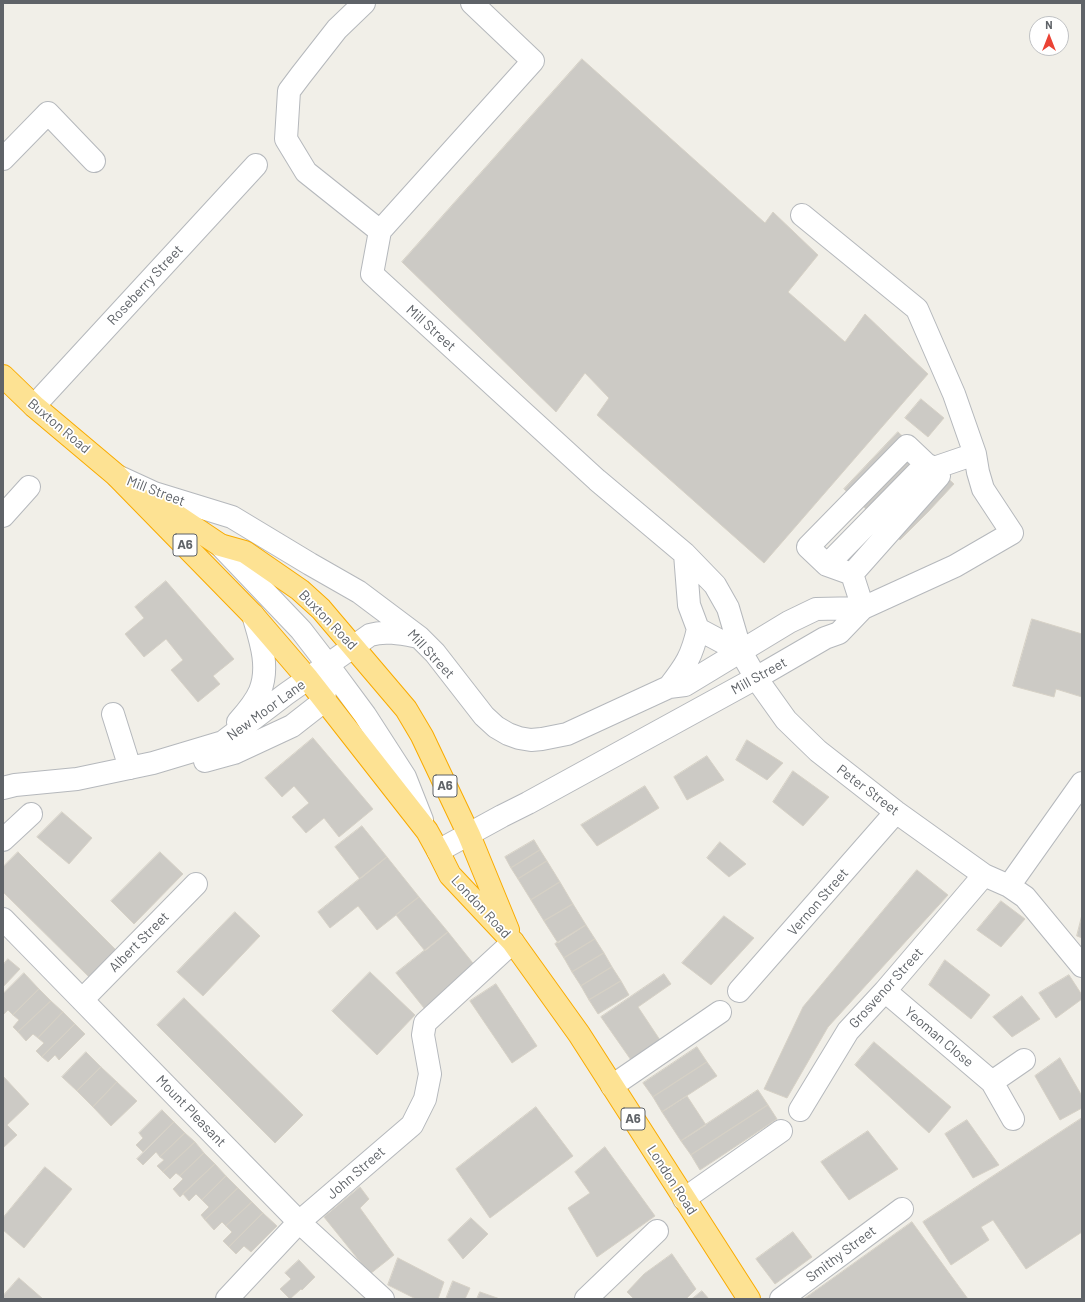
<!DOCTYPE html>
<style>
body{margin:0}
#map{position:relative;width:1085px;height:1302px;overflow:hidden;background:#f1efe8;font-family:Barlow,sans-serif}
canvas{display:block}
.frame{position:absolute;inset:0;border:4px solid #5f6368;pointer-events:none}
.north{position:absolute;left:1029px;top:16px;width:40px;height:40px;box-sizing:border-box;background:#fff;border:1px solid #bfc1c3;border-radius:50%;rotate:0deg;font-size:11px;font-weight:700;line-height:16px;text-align:center;color:#5f6368}
.north::after{content:'';display:block;margin:auto;width:14px;height:18px;background:#ea4335;clip-path:polygon(50% 0,100% 100%,50% 72%,0 100%)}
</style>
<div id="map">
<canvas width="1085" height="1302"></canvas>
<div class="frame"></div>
<div class="north">N</div>
</div>
<script>
const context = document.querySelector('canvas').getContext('2d');
context.lineJoin = 'round';
function fill(path, color) { context.fillStyle = color; context.fill(path, 'evenodd'); }
function strokePath(path, color, width, dash) { context.strokeStyle = color; context.lineWidth = width; context.lineCap = dash ? 'butt' : 'round'; context.setLineDash(dash || []); context.stroke(path); }
function label(font, color, halo, rows, align = 'center') {
  context.font = font + ' Barlow,sans-serif'; context.lineWidth = 3.5; context.setLineDash([]); context.textBaseline = 'middle'; context.strokeStyle = halo; context.fillStyle = color; for (const [text, x, y, turn = 0] of rows) {
    context.save(); context.translate(x, y); context.rotate((+turn || 0) * Math.PI / 180); context.textAlign = isNaN(turn) ? turn : align; if (halo) context.strokeText(text, 0, 0); context.fillText(text, 0, 0); context.restore();
  }
}
const building = new Path2D(`
 M582,59l183,164 8,-11 45,43 -30,37 57,50 20,-28 63,60 -164,189 -167,-148 12,-17 -24,-25 -29,39 -154,-150z
 M921,399l23,19 -16,19 -23,-19z
 M898,432l56,52 -26,28 -28,28 -56,-51z
 M166,581l68,78 -21,17 7,8 -22,18 -27,-32 12,-10 -17,-21 -22,18 -19,-23 19,-16 -9,-11z
 M1032,619l50,15v63l-26,-8 -2,8 -41,-11z
 M313,738l60,71 -34,28 -15,-19 -18,15 -14,-16 17,-14 -15,-17 -12,11 -17,-19z
 M747,740l36,23 -16,17 -31,-20z
 M707,756l17,24 -37,20 -13,-23z
 M793,771l36,26 -26,29 -30,-24z
 M645,786l14,22 -62,38 -16,-21z
 M62,812l30,26 -23,26 -32,-27z
 M362,826l25,31 -27,22 -25,-32z
 M534,840l6,10 -29,18 -6,-11z
 M720,842l26,22 -17,13 -22,-19z
 M540,850l7,11 -29,18 -7,-11z
 M18,852l98,98 -27,27 -86,-85v-25z
 M160,852l23,22 -49,50 -23,-23z
 M387,857l32,40 -42,33 -19,-24 -28,22 -12,-16z
 M547,861l13,21 -29,18 -13,-21z
 M917,870l31,25 -120,132 -41,71 -23,-9 39,-82z
 M560,882l13,22 -29,17 -13,-21z
 M419,897l29,35 -23,19 -29,-36z
 M1001,901l24,18 -24,28 -24,-17z
 M573,904l13,21 -28,18 -14,-22z
 M235,912l25,24 -57,60 -26,-24z
 M1082,915v23l-5,-2z
 M724,916l30,22 -43,47 -29,-22z
 M586,925l9,14 -31,19 -9,-14z
 M448,932l28,35 -52,41 -28,-35z
 M595,939l9,14 -32,19 -8,-14z
 M604,953l8,14 -31,19 -9,-14z
 M8,959l12,10 -17,18v-22z
 M945,960l45,35 -19,24 -42,-34z
 M612,967l9,14 -32,19 -8,-14z
 M370,972l45,43 -38,40 -45,-44z
 M24,973l15,16 -26,26 -5,-5 -5,5v-21z
 M664,974l7,10 -33,23 22,33 -29,20 -30,-43z
 M1069,975l13,20v4l-26,19 -17,-25z
 M621,981l8,14 -31,19 -9,-14z
 M496,984l41,62 -25,17 -42,-62z
 M39,989l12,12 -33,31 -5,-5 6,-7 -6,-5z
 M1022,996l18,23 -28,18 -19,-20z
 M184,998l119,117 -28,28 -118,-118z
 M51,1001l12,11 -25,26 -5,-4 -7,7 -8,-9z
 M63,1012l12,12 -33,33 -6,-6 8,-8 -6,-5z
 M75,1024l10,10 -26,26 -4,-5 -7,7 -6,-5z
 M874,1042l77,65 -22,26 -74,-68z
 M697,1047l10,15 -54,35 -10,-14z
 M86,1052l15,15 -24,24 -15,-14z
 M1060,1058l22,38v12l-22,12 -25,-44z
 M707,1062l10,14 -55,36 -9,-15z
 M101,1067l16,15 -24,25 -16,-16z
 M3,1076l26,28 -22,21 10,10 -14,13z
 M117,1082l20,19 -26,25 -18,-19z
 M758,1090l10,15 -77,50 -10,-14z
 M687,1096l19,29 -25,16 -19,-29z
 M768,1105l9,14 -77,51 -9,-15z
 M536,1107l37,49 -83,62 -34,-49z
 M162,1110l12,12 -31,30 -7,-7 7,-7 -4,-5z
 M1082,1118v114l-56,37 -33,-49 -12,7 8,13 -38,25 -28,-43z
 M967,1120l32,45 -26,13 -28,-44z
 M174,1122l11,11 -25,24 -4,-5 -13,13 -6,-6z
 M868,1131l30,38 -49,31 -28,-38z
 M185,1133l10,9 -32,30 -6,-6 7,-6 -4,-3z
 M195,1142l9,11 -24,23 -4,-3 -6,6 -7,-7z
 M605,1147l50,69 -58,41 -29,-49 22,-15 -15,-21z
 M204,1153l11,11 -35,33 -7,-8 10,-10 -3,-3z
 M215,1164l11,12 -24,24 -6,-6 -7,7 -6,-7z
 M45,1167l27,22 -48,59 -21,-18v-12z
 M226,1176l12,12 -33,32 -4,-5 8,-8 -7,-7z
 M360,1187l9,12 -9,9 34,47 -24,19 -46,-57z
 M238,1188l14,14 -26,24 -4,-4 -8,8 -9,-10z
 M252,1202l11,11 -34,34 -6,-6 9,-9 -6,-6z
 M263,1213l14,13 -26,26 -7,-6 -8,8 -7,-7z
 M471,1218l17,16 -25,25 -15,-19z
 M912,1222l56,77h-164z
 M793,1232l19,25 -37,27 -19,-25z
 M672,1254l24,35 -10,10h-52l-7,-7 17,-18z
 M398,1258l46,24 -6,17h-22l-28,-14z
 M299,1260l16,17 -13,13 -1,-1 -11,10 -10,-10 11,-10 -6,-6z
 M19,1278l24,21h-40v-3z
 M453,1281l17,7 -5,11h-19z
 M702,1291l7,8h-17z
 M480,1292l20,7h-23z`);
const minor = new Path2D(`
 M364,3l-27,26 -36,46 -12,16 -3,48 20,33 74,59
 M472,3l61,58 -153,170 -8,43 225,206 88,74 30,31 13,23 13,44 15,26 30,42 32,31 78,61 88,63 25,11 16,11 57,69
 M3,159l45,-46 46,48
 M34,406l222,-241
 M117,476l37,17 78,24 78,47 49,28 60,45 16,16 49,63 12,11 12,7 11,4 12,2 11,-1 25,-5 102,-47 16,-2 104,-63 27,-13 47,-1
 M3,516l26,-29
 M220,545l81,85 27,35 37,50 40,62 17,43
 M685,554l4,51 9,24 43,23
 M827,565l99,-101
 M852,574l-25,-9 -19,-18 99,-101 19,18 8,4
 M863,608l-11,-34 87,-98 -5,-8 41,-14
 M669,687c17,-22 23,-31 29,-58
 M113,714l17,54
 M238,722c8,-9 17,-19 22,-31 10,-25 0,-52 -7,-76
 M205,761l29,-8 58,-27 32,-25 2,-21
 M3,788l12,-3 62,-6 76,-16 70,-21 63,-48 84,-59c15,-5 33,-1 49,2
 M3,840l28,-26
 M438,851l64,-35 26,-13 228,-125 69,-40 14,-5 24,-25 92,-42 57,-33 -29,-44 -5,-17 -3,-18 -21,-60 -37,-85 -115,-94
 M1009,886l73,-103
 M3,919l296,303 84,77
 M739,991l157,-179
 M885,991l107,91 21,37
 M82,1000l114,-116
 M992,1082l32,-22
 M612,1086l108,-74
 M800,1110l48,-79 37,-40 99,-116
 M684,1199l97,-68
 M227,1299l72,-77 113,-97 13,-26 5,-25 -7,-39 2,-12 88,-81
 M586,1299l71,-68
 M781,1299l121,-90`);
const highway = new Path2D(`
 M3,376l31,30 82,69 137,140 55,64 119,152 11,20 12,24 63,67 66,92 170,265
 M156,502l64,43 25,7 55,38 21,19 85,100 16,27 47,99 39,95`);
const shields = [
 [185,545,24],
 [445,786,24],
 [633,1119,24]
];
const shieldNames = [
 ["A6",185,545],
 ["A6",445,786],
 ["A6",633,1119]
];
const streetNames = [
 ["Roseberry Street",145,285,-47],
 ["Mill Street",431,328,42],
 ["Buxton Road",59,426,40],
 ["Mill Street",156,491,21],
 ["Buxton Road",328,620,46],
 ["Mill Street",431,654,47],
 ["Mill Street",759,676,-29],
 ["New Moor Lane",266,710,-36],
 ["Peter Street",868,790,37],
 ["Vernon Street",818,902,-49],
 ["London Road",481,907,47],
 ["Albert Street",139,942,-45],
 ["Grosvenor Street",886,988,-48],
 ["Yeoman Close",939,1037,40],
 ["Mount Pleasant",191,1111,46],
 ["John Street",356,1173,-41],
 ["London Road",672,1180,57],
 ["Smithy Street",841,1254,-37]
];
fill(building, '#cccac5');
strokePath(building, '#d6d1c6', 1);
strokePath(minor, '#b5b8bc', 24);
strokePath(highway, '#f9ab00', 24);
strokePath(minor, '#fff', 22);
strokePath(highway, '#fde293', 22);
for (const [x, y, w] of shields) { const box = new Path2D(); box.roundRect(x - w / 2, y - 11, w, 22, 3); context.fillStyle = '#fff'; context.fill(box); strokePath(box, '#5f6368', 1); }
label('bold 13px', '#5f6368', null, shieldNames);
label('14px', '#5f6368', '#fff', streetNames);
</script>
